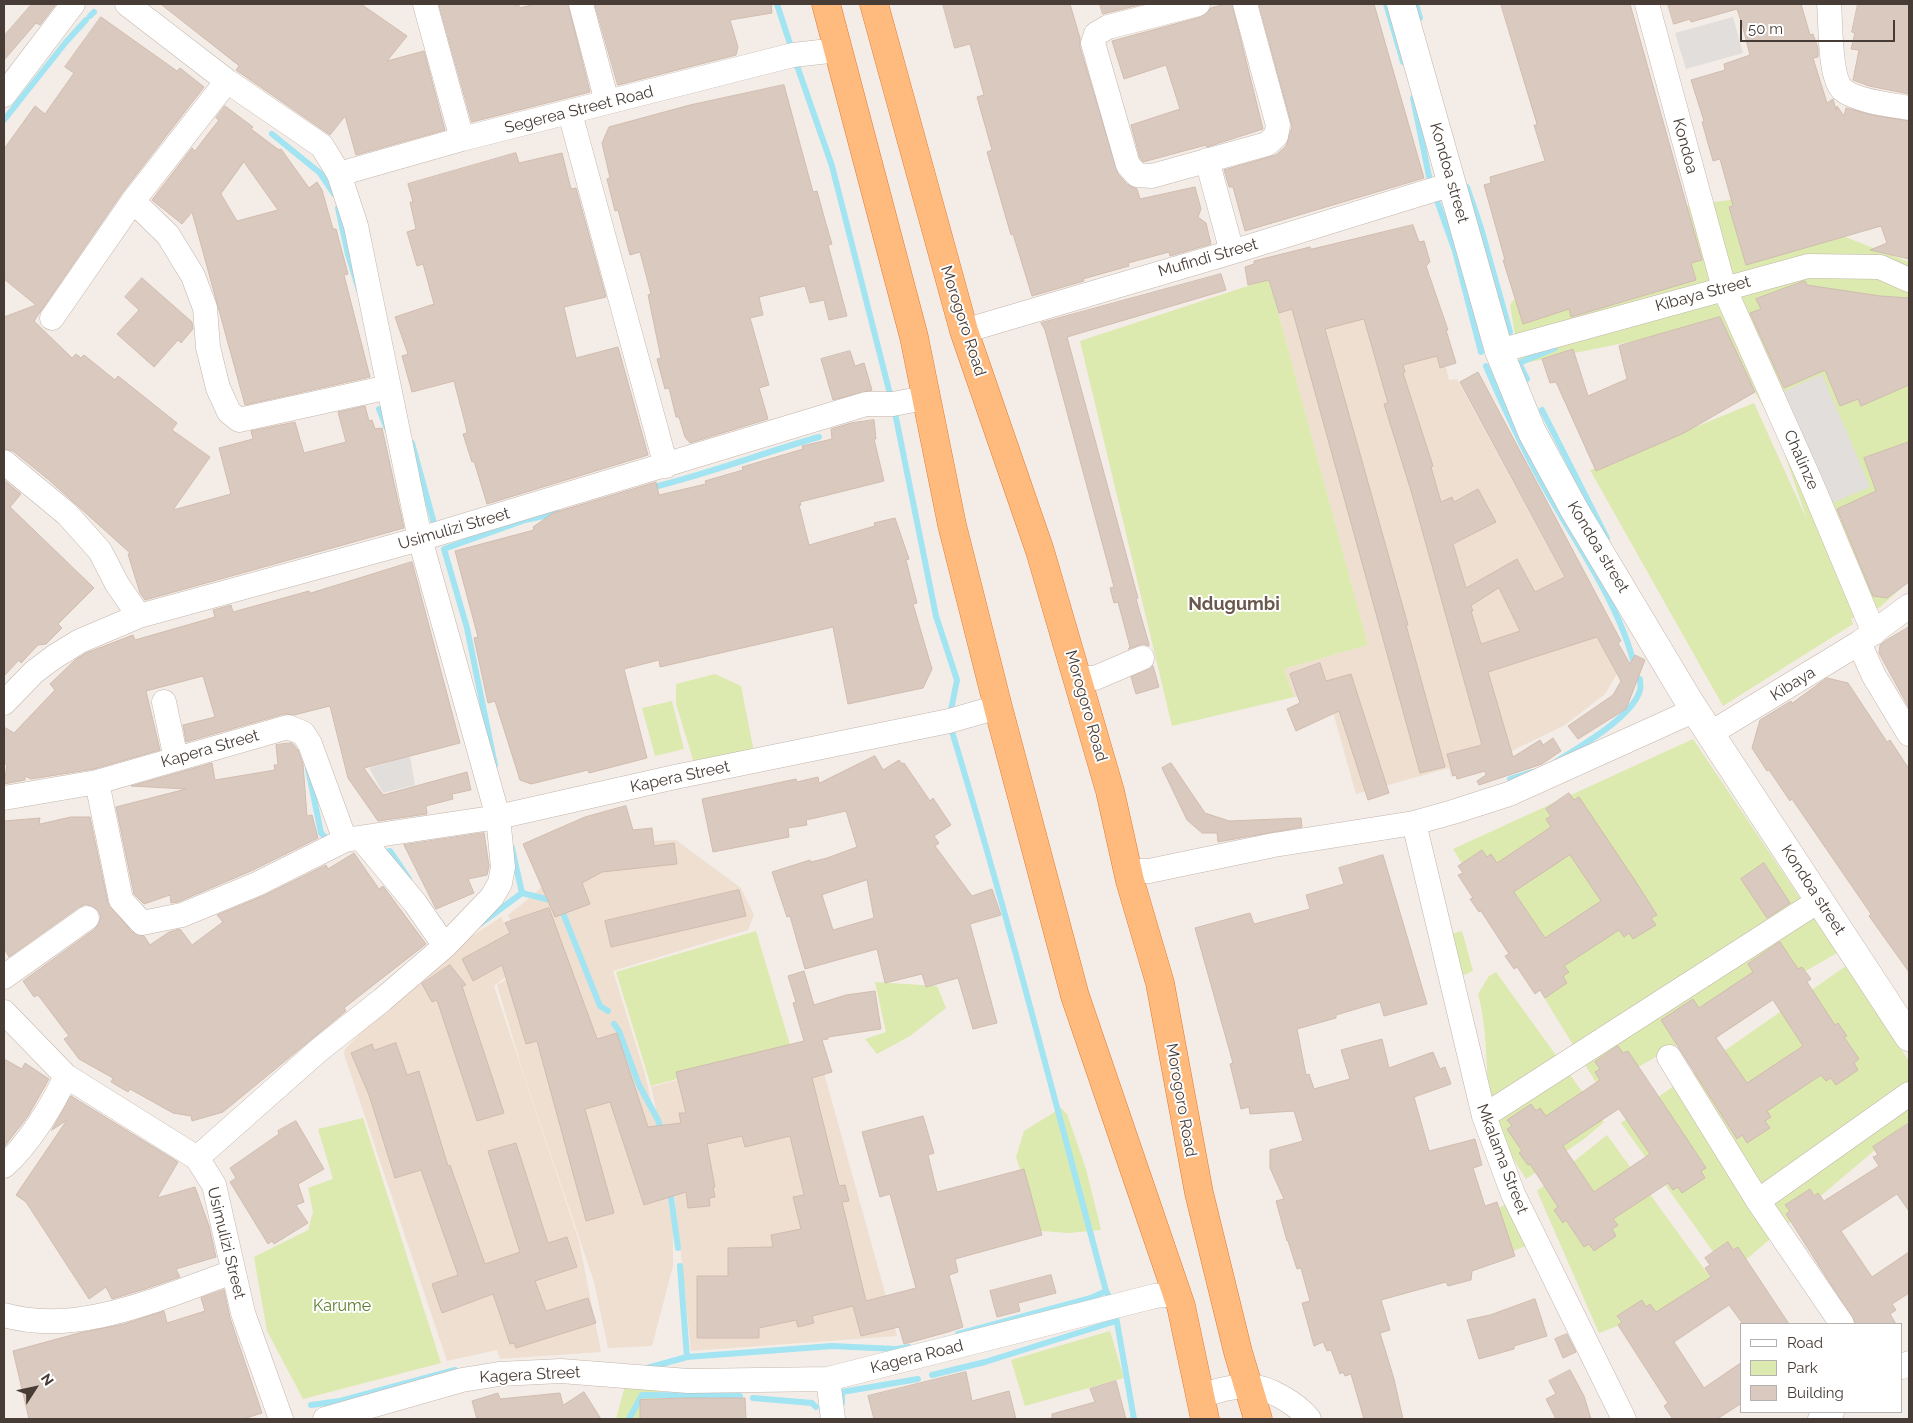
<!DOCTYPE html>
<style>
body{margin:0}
#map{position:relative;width:1913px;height:1423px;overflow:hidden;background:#f4ede7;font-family:Raleway,sans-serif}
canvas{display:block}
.frame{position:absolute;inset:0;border:5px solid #473c36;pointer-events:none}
.legend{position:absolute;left:1740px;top:1323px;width:162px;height:90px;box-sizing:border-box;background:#fff;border:1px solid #b5b1af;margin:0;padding:6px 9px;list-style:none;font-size:15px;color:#473c36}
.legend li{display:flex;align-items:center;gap:10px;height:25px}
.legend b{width:25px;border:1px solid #b5b1af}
.north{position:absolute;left:10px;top:1363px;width:50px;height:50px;-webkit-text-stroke:4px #fff;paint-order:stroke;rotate:55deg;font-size:14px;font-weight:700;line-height:20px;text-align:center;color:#473c36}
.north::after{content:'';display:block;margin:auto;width:18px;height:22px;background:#473c36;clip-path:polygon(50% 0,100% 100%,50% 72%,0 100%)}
.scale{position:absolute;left:1740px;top:20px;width:155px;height:22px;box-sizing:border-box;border:2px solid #473c36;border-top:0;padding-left:6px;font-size:15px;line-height:18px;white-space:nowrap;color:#473c36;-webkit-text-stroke:4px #fff;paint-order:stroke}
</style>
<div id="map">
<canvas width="1913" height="1423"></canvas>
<div class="frame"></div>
<ul class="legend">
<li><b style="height:6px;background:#fff"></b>Road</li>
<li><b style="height:14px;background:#dce9af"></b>Park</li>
<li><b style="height:14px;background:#d9c9bf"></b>Building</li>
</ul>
<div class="north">N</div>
<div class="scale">50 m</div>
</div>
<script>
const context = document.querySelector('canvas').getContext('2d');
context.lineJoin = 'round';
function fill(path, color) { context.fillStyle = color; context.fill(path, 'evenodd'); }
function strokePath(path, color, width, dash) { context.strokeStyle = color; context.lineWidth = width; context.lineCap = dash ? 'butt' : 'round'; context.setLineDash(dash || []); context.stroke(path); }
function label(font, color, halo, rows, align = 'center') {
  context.font = font + ' Raleway,sans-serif'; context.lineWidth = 4; context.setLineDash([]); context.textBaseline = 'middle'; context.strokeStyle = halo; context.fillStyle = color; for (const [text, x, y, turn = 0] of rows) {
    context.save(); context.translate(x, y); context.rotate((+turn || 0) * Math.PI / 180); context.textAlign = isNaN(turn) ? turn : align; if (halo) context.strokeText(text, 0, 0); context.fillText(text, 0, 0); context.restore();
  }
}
const education = new Path2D(`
 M1415,236l34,144 8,-1 160,295 -12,20 -40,31 -80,39 -3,4 -31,9 -2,-9 -93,26 -29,-103 -33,6 -10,-28 84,-24 -99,-366z
 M676,840l65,48 13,27 -6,15 -135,41 32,103 28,121v71l-21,80 -44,2 -14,-66 -71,-210 -26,-87 32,-20 -21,-50 24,-19 26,-24 93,-31z
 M501,917l24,45 -31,24 85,255 22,111 -101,7 -3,-9 -50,11 -103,-307 1,-5 62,-64 32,-27z
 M811,1044h5l81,292 -206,15 -17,-162 -23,-102z`);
const green = new Path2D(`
 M1746,198l163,64v319l-29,26 -29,12 2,5 -130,82 -133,-236 164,-67 53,117 -31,-91 -51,-90 -17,-13 -188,38 -10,-59 10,-14 147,-83z
 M1269,279l99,366 -84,24 10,28 -122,29 -92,-385z
 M715,674l26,12 13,66 -60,11 -18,-59v-20z
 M672,701l12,48 -29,7 -13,-48z
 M1693,739l144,214 -237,136 -147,-240z
 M756,931l35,117 -140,38 -35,-114z
 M1462,931l11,40 -12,5 -10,-42z
 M1846,966l63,95v60l-180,153 -108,-151z
 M1496,972l108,150 -20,17 -58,40c-14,-23 -33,-49 -36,-77 -5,-36 -2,-72 -12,-108l11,-18z
 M875,982l62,4 9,22 -36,28 -33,18 -12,-15 21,-7z
 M1061,1108l6,6 19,55 15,61 -32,3 -28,-2 -25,-74 8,-26z
 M363,1118l78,245 -138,36 -36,-68 -13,-74 54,-27 5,-18 -5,-24 25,-9 -15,-50z
 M1607,1135l111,153 -119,45 -62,-142z
 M1508,1203l23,41 -18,7 -14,-43z
 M1110,1331l14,47 -99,28 -14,-46z
 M629,1371l31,20v28h-44z`);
const parking = new Path2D(`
 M1733,17l10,36 -57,16 -11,-36z
 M1822,374l48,113 -40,17 -48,-112z
 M410,756l5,29 -32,8 -14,-25z`);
const stream = new Path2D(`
 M777,4l15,46
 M1386,4l17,58
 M1416,4l4,14
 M90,16l4,-4
 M795,60l37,106 59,232
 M1413,98l17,83 25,70 26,101
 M4,120l62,-78 20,-22
 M272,134l48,39 14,21
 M1467,187l14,41 29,104
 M338,208l10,46 11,36
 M1486,366c17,40 35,79 56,117 33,60 83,127 95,195l3,1c0,3 1,8 0,11 -7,27 -61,57 -83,71
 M1527,379l-8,-16 36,-15
 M894,408l42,208 21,64 -7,35
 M379,409l8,20
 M1542,410l65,128
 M412,443l23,84
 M650,488c58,-14 112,-35 169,-51
 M950,725c57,187 105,377 156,566l6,11
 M495,765l-28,-137 -23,-79 81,-29 33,-7
 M308,769l13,64 7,7
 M1510,779l22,-7
 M512,848l10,45
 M386,852l4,-1 19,28
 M561,908l39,98 8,5
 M480,924l42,-31 32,8
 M614,1024l5,7 20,54 19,35 4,12
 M670,1189l8,59
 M680,1266l7,91
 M1115,1311l19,108
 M958,1334l133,-36 15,-7
 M647,1368l40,-11 145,-11 64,3 13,-2
 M932,1375l53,-13 131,-41
 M753,1398l59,5 4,4
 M842,1403v-11l76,-13
 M311,1405l29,-4 115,-31
 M629,1419l13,-24 98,1`);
const building = new Path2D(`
 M32,4h24l-16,21 -4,-2 -32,37v-24z
 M161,4h200l46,32 -20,25 37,-10 21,79 -89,25 -11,-39 -15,19 -94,-65 3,-4z
 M439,4h74l1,2 5,-1v3l17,-4h32l22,88 -118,30z
 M595,4h176l1,9 -42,7 8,27 -2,8 -118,30z
 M943,4h127l10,34v9l38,127 9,10 10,5 3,10 55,-12 6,22 -3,8 8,6 5,21 -41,12 -1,-4 -41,11 1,3 -46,13 1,2 -52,15 -19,-62 -2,1 -24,-83 5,-2 -15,-53 7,-2 -14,-51 -15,4z
 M1100,4h43l-40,10z
 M1226,4h6l31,125 -56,18 -1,-2 -63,17 -3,-4 -9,-33 49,-16 -14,-44 -42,14 -12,-38 89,-24 10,-9z
 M1259,4h115l50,174 -179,53 -12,-44h-4l-5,-17 52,-15 10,-9 6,-19z
 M1501,4h129l72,256 -11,3 5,17 -125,37 -2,-8 -46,15 -20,-64h2l-21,-75 7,-2 -1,-6 55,-16 -11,-36h3z
 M1668,4h133l9,31 3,-1 5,14v9l-5,1 14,45 6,-4 3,11 1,-4 7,10 2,-8 26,7 37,6v138l-39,-9 17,-7 -6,-17 -135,39 -17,-58 4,-1 -13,-47 -7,2 -11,-39 2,-1 -13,-41 34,-10 -1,-6 26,-9 -8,-31 -5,-15 -46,13 -1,-3 -16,5z
 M1858,4h51v90l-40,-8 -16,-6 6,-30 -8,-1 4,-16 -3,-1z
 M101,17l76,54 3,-3 24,19 -82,106 -88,128 38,37 4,-4 5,4 3,-3 31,25 3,-4 59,47 -5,7 38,27 -37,53 58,-16 -12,-46 34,-9 -2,-8 44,-9 9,31 42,-11 -8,-30 27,-6 4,15 3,-1 3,9 7,-1 22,100 -259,72 -5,-7 -12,-39 2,-1 -81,-73 -36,-29 -9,-2v-132l32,-12 -32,-26v-130l31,-43 10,8 29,-41 -9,-6z
 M784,85l29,107 4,-1 9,33 6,20 -4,1 19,71 -18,4 -5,-20 -14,3 -5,-17 -46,11 4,18 -13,3 19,67 -10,3 9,31 -78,24 -5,-6 -6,-20h-3l-7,-29 -4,1 -8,-30 4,-1 -13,-63 3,-1 -11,-42 -10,3 -12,-45 -3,1 -8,-32 3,-1 -8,-35 7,-16 81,-22z
 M225,106l28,21 -2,2 28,21 2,-1 28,39 8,-6 5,8 11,39h3l12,45 -4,1 26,102 -125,28 -53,-193 -10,12 -30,-24 40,-52 3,3 13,-17 11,-14 -3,-2zM244,162l34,48 -41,11 -16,-27z
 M516,153l3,10 43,-10 9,36 5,-1 30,109 -42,10 12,51 42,-11 30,108 -161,49 -13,-43 -2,1 -9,-28 4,-1 -1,-6 -12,-46 -42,11 -10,-36 6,-2 -13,-37 39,-13 -11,-40 -6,2 -10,-34 9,-3 -6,-27h3l-5,-18z
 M1413,225l6,17 5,-1 6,21 -4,4 22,64h-2l10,33 -16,5 -3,-12 -34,9 2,7 -2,1 30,93 -2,1 10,35 11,-5 2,5 24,-13 18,33 -43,22 13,44 51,-29 18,33 30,-15 -105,-195 18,-10 143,269 -3,2 12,21 5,-9 10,5 -19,49 -48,30 -10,-13 45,-31 8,-14 -24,-44 -109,35 25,85 27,-17 3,5 10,-7 8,13 -19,13 -63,21 -2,-4 9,-6 -1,-4 -28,8 -1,-4 -3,1 -6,-22 35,-9 -70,-251 -28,-90 4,-1 -24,-84 -39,10 83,296h-2l39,142 -25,6 -128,-464 -13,4 -10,-33 -21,5 -3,-18 9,-3v-3l56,-14 1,2zM1499,588l21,43 -39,13 -10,-33h2l-2,-5z
 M1221,274l5,16 -159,47 71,261 -2,1 13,45v2l-6,-2 -15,5 2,-2 -12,-45 -4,1 -4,-15 4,-1 -69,-257 -4,-7z
 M142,278l50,44 1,7 -12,14 -3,-3 -24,27 -37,-33 22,-24 -14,-13z
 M1805,281l2,4 73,11 29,2v87l-48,21 -3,-7 -18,7 -15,-36 -41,18 -34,-75 11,-4 -5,-10z
 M1720,317l35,75 -71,41 -88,38 -40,-89 -6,1 -8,-24 31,-10 15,47 39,-17 -8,-33z
 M850,351l5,15 9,-3 8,27 -39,10 -12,-41z
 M874,420l2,19h-2l10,42 -84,21 1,3h-2l10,40 66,-19 -1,-3 21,-5 14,41 -3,1 11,43 -4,1 19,65 -9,19 -75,16 -15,-77 -173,40 -1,-7 -35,9 23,89 -58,15 -1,-3 -57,14 -11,-4 -25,-79 -7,2 -14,-65 4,-1 -23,-86 79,-21 -1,-3 20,-14 103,-31 3,13 47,-11 -1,-3 38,-11 -1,-3 61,-18 -1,-3 30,-7 -1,-10 20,-6z
 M1909,442v140l-22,16 -14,-2 -36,-87 39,-18 -12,-33z
 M4,480l17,14 -11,13 84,81 -36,36 4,4 -16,16 -8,1 -17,18 -2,-3 -15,16z
 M412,562l48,181 -96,25 19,27 84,-23 4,18 -19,4 1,5 -27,7 1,8 -49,7 -30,-43 -18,-72 -36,9 -10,-1 -98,28 -3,-17 32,-8 -12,-41 -57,15 14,59 -66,19 -63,10 -6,-3v4l-21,4 3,-19 -3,-2v-36l10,6 41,-43 -5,-6 25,-24 11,-7 47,-18 2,5 80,-23 -2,-7 18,-5 2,7 76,-21 1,2z
 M1909,627v81l-30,-55 1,-8 5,-4z
 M1320,663l6,18 25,-7 38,119 -21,7 -29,-89 -43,20 -9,-22 13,-6 -10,-29z
 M1153,666l6,21 -23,7 -5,-17z
 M1827,678l21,5 39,59 3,-2 19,29v203l-40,-56 2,-2 -79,-115 -2,2 -21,-31 -2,1 -15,-23 8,-28 31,-19 1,2z
 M292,743l6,7 5,14 4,52 5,-1 6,23 -67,33 -73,31 -7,1 -1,-8 -26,9 -10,-10 -18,-87 70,-18 -55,-3 81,-23 3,17 60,-10 -1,-5h4l-2,-20z
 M875,756l8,14 16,-10 3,4 2,-1 26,38 3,-3 18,27 -17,11 5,7 -4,3 37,50 20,-7 9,26 -31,9 27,99 -24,6 -15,-51 -32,9 -4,-13 -37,9 -8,-34 -72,20 -15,-53 -3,1 -15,-45 38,-12 1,2 16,-4 30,-11 -11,-36 -40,9 1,5 -19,3 1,9 -76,15 -11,-53 94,-20 1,3 21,-5 1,6zM867,880l7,38 -41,12 -11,-35z
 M1171,763l34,50 24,8 72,-3 1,9 -84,15 -1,-9h-15l-15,-13 -25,-52z
 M1569,793l5,7 5,-3 55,82 23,36 -6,3 5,7 -23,14 -4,-6 -5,4 -5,-7 -55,36 5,6 -6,4 4,7 -22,15 -5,-8 -5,4 -18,-27 -3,2 -9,-13 4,-2 -28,-43 -2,1 -9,-13 3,-1 -15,-23 5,-2 -5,-7 24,-16 5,7 4,-3 6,9 54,-36 -5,-8 5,-3 -5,-7zM1570,855l31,46 -56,37 -31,-46z
 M626,806l7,24 19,-2 2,18 20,-3 3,21 -75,8 -20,11 8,21 -35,13 -32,-73 62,-27z
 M71,817h19l18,86 24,29 12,4 6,9 19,-13 11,-3 12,16 31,-23 -6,-7 46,-19 63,-31 2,4 26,-16 25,36 4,-3 43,58 -82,64 2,3 -123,101 -31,9 -1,-5 -18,-3 -43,-24 -2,3 -17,-10 2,-4 -34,-19 -15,-20 5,-3 -31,-41 -4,2 -11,-16 72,-52 6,-12 -3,-7 -12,-6 -7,3 -70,50 -5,-9v-127l36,-3 -1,6z
 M484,833l5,33 -2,9 -19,4 6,14 -38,16 -32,-64z
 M1383,855l44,149 -43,12 -4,-14 -44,13v3l-39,11 9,46 3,-1 5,15 36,-10 -9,-29 41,-11 7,29 44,-16 7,17 5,-2 6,17 -37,13 15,54 46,-12 7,26 -9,3 12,38 12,-4 18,54 -43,15 -1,9 -23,6 -2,-4 -65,18 9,30 -10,3 14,46 9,40h-39l-13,-45 -6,2 -2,-4 -3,2 -9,-24 -4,1 -4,-9 -9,4 -12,-43 8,-2 -9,-33 -4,1 -9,-28h-1l-11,-40 8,-2 -14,-31v-18l33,-9 -9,-30 -44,3 -1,-7 -8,2 -11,-45 3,-1 -38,-135 55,-15 4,11 56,-15 -4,-14 38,-11 -5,-16z
 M1764,863l26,40 -23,15 -26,-39z
 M739,890l7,26 -135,31 -6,-26z
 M549,908l48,131 20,-6 31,94 33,-4 -2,-10h7l-10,-41 128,-31 -11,-38 3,-1 -8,-26 16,-5 10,34 32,-10 29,-4 6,38 -53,8v2l-6,1 10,32 -20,6 27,108 6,-1 4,16 -7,1 24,99 50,-13 -26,-94 -10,3 -18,-65 61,-16 11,37 -6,2 9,37 87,-23 18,66 -87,24 3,13 -9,3 14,52 -15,5 -44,12 -5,-17 -38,9 -8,-30 -41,10 2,7 -16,4 -2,-7 -37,8v10h-62v-62h31v-28l45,-1 -2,-12 30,-6 -8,-32 11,-2 -14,-59 -45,11 -3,-11 -35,8 8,43h-2l2,10 -6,1 1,8 -22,2 -2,-16 -42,13 -34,-103 -25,7 29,104 -28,8 -49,-180 -11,3 -24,-79 -29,16 -11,-22 48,-26 -5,-10z
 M1780,942l18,27 4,-2 9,12 -4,3 28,43 3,-2 9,13 -3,1 15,22 -5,4 4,7 -22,15 -5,-7 -5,3 -5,-6 -54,36 4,6 -6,4 5,7 -23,15 -5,-8 -5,4 -76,-119 32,-21 6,9 54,-36 -5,-8zM1773,1000l30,46 -56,37 -31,-45z
 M450,965l16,20 -4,1 42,127 -27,8 -40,-121 -5,2 -10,-18z
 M396,1043l11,32 12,-4 29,95 2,-1 35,99 35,-12 -32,-101 28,-8 32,100 19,-6 10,30 -42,14 11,30 42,-13 8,25 -80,25 -2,-5 -4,1 -17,-50 -51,19 -10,-29 26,-9 -37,-105 -26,8 -26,-83 -18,-42 21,-9 2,6z
 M1618,1046l5,7 5,-2 55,82 23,35 -5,3 4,7 -23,15 -4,-6 -5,3 -5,-7 -55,36 5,6 -6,4 4,7 -22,15 -5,-7 -5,3 -18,-27 -3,3 -9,-13 4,-3 -28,-43 -2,1 -9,-12 3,-2 -15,-22 5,-3 -5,-6 24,-16 5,7 4,-3 6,8 54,-36 -5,-8 5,-3 -5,-7zM1619,1109l31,45 -56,38 -31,-46z
 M4,1059l18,10 3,-6 24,16 -21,37 -24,31z
 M71,1096l107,66 -21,36 38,-11 14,39 7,31 -40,12 4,8 -35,12 -33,10 -6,-12 -17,12 -63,-97 -10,-7 51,-75 -15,10z
 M296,1121l28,48 -26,15 6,18 -8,3 12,18 -34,21 -2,-3 -4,3 -38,-62 6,-4 -6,-10 49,-34 -1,-3z
 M1909,1123v88l-12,-17 -56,37 31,46 37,-25v41l-17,11 4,6 -6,4 6,10h-40l-70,-110 4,-3 -5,-6 25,-16 4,7 4,-3 6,8 55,-35 -6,-9 5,-2 -5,-8z
 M1728,1242l5,8 5,-3 51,77h-46l-14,-19 -55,37 30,46 38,-26v41l-25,16h-44l-9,-13 4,-3 -50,-78 4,-3 -5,-6 25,-16 4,7 4,-3 6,8 55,-35 -6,-9 5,-3 -5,-7z
 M1051,1275l5,18 -38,10 2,8 -23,6 -7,-26z
 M224,1290l6,28 32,95 -19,6h-214l-16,-68 66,-18 45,-9 40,-13 3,12 38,-12 -4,-13z
 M1535,1299l12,37 -33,10v3l-35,10 -12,-39 23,-5z
 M1567,1334l9,18 -13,6 -8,-19z
 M1570,1370l14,26 7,23h-35l-10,-20 10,-5 -7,-13z
 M966,1372l6,29 37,-10 7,28h-142l-6,-23z
 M1116,1381l10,38h-74v-5l43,-12 -5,-13z
 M584,1392l17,27h-124l-5,-18 26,-8 2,6 60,-6 3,12z
 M684,1398h61l1,21h-106v-19z`);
const minor = new Path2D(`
 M127,4l100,77 95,65 17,28 17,52 64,313 78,278 5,50 -3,16 -8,14 -47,49 -63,54 -63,50 -122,108
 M425,4l37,135
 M581,4l26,98
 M1198,4l-90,23 -12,7 -3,9 35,122 9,10 15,1 115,-32 9,-8 2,-11 -33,-121
 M1647,4l77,284 88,197 62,148
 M1829,4c2,19 0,74 14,86 13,11 49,15 66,18
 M4,95l69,-91
 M570,113l96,353
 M1207,160l25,92
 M339,174l123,-35 331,-84 45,-5
 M133,201l35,34 25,41 12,32 3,39 10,41 11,24 10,8 150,-33
 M52,318l81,-117 94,-120
 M964,331l268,-79 220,-68
 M1499,351l309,-85 72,1 29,13
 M4,462l63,52 33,37 17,33 22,32
 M1859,643l15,33 35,58
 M1078,678h17l47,-20
 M164,702l12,57
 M4,703l30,-31 20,-15 26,-16 59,-25 281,-77 446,-135h27l32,-6
 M1711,733l148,-90 50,-37
 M97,782l24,118 21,23 40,-8 75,-31 88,-44 153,-23 177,-40 274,-56 49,-14
 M4,798l93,-16 191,-55 15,6 7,11 35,96
 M1414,823l70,293 29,78 111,225
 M361,838l54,65 30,43
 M1128,871h21l125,-26 140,-22 39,-11 56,-18 186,-84
 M4,977l83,-59
 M4,1012l62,64 131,82 17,27 29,128 38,106
 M1669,1057l89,144 84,123
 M1484,1116l336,-216
 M4,1166c24,-21 49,-61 62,-90
 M1758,1201l151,-107
 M4,1315c75,22 159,-19 229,-43
 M1902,1367l7,-4
 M828,1379l5,40
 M1199,1397c16,-6 32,-11 49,-11 21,1 48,17 61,33
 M325,1419l137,-39 37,-6 62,-3 127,10 140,-2 327,-83 22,-2
 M1820,1419l12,-7`);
const tertiary = new Path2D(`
 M1401,4l98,347 33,81 43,79 115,192 219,334`);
const trunk = new Path2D(`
 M826,4l88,333 38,188 46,182 77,289 106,310 24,113
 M874,4l90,327 76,220 70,240 20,90 30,102 39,210 39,159 20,67`);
const streetNames = [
 ["Segerea Street Road",579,110,-14],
 ["Kondoa",1685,146,75],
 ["Kondoa street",1449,173,74],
 ["Mufindi Street",1208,258,-16],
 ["Kibaya Street",1703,294,-15],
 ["Morogoro Road",963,321,72],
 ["Chalinze",1801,460,66],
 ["Usimulizi Street",454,529,-16],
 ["Kondoa street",1598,547,59],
 ["Kibaya",1793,684,-32],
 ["Morogoro Road",1086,706,74],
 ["Kapera Street",210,749,-16],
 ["Kapera Street",680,777,-12],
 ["Kondoa street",1813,890,57],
 ["Morogoro Road",1181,1100,80],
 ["Mkalama Street",1502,1159,69],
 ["Usimulizi Street",226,1243,76],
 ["Kagera Road",917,1357,-14],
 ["Kagera Street",530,1375,-3]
];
const parkNames = [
 ["Karume",342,1306]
];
const neighbourhoodNames = [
 ["Ndugumbi",1234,605]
];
fill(education, '#eedfd1');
fill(green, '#dce9af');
fill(parking, '#e2dedc');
strokePath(stream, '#a2e4f2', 6);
fill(building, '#d9c9bf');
strokePath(building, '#d1bcaf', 1);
strokePath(minor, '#c3b5ac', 25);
strokePath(tertiary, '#c3b5ac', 29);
strokePath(trunk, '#e27a33', 29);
strokePath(minor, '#fff', 24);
strokePath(tertiary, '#fff', 28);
strokePath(trunk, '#ffba7e', 28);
label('16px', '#473c36', '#fff', streetNames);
label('16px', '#5a7b27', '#fff', parkNames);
label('bold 18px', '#6a584d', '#fff', neighbourhoodNames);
</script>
